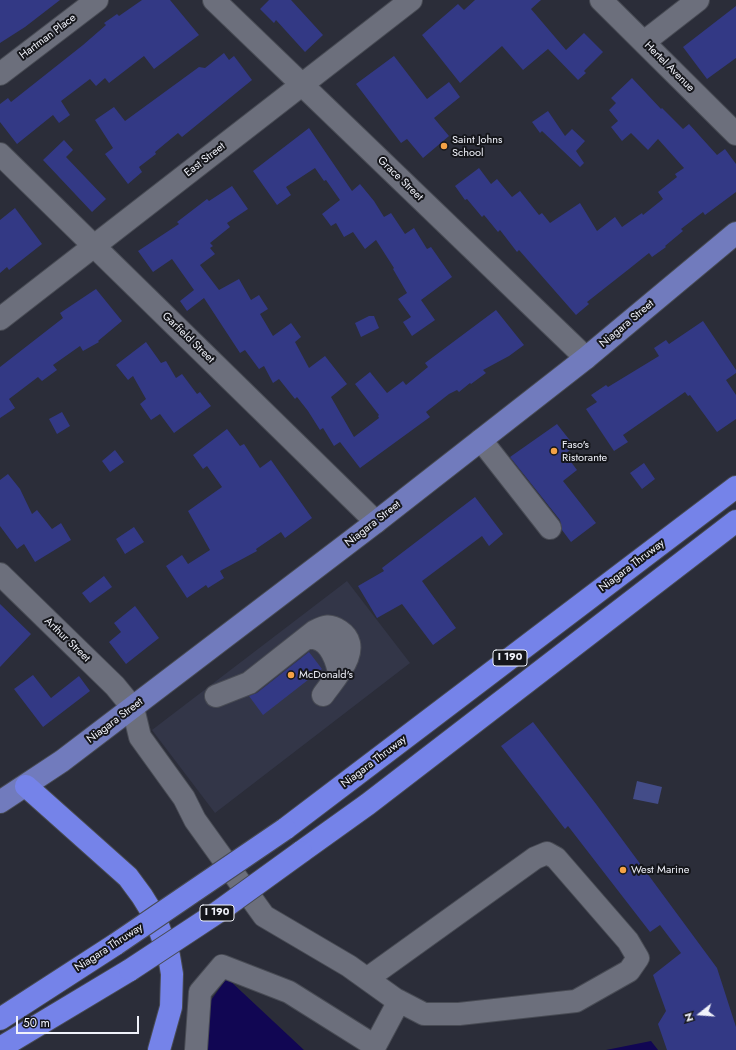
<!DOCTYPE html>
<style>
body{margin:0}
#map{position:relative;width:736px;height:1050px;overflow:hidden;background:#2b2d39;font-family:Jost,sans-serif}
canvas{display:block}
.north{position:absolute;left:680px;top:994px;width:40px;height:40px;-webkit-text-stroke:3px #15161b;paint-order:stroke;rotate:253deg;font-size:11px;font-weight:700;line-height:16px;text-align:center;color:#f0f2fa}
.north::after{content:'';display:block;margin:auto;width:14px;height:18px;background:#f0f2fa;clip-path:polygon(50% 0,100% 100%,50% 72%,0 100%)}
.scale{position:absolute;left:16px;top:1016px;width:123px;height:18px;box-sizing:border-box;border:2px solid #f0f2fa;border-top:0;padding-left:5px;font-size:12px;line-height:14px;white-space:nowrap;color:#f0f2fa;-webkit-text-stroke:3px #15161b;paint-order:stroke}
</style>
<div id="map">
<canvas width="736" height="1050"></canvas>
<div class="north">N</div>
<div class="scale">50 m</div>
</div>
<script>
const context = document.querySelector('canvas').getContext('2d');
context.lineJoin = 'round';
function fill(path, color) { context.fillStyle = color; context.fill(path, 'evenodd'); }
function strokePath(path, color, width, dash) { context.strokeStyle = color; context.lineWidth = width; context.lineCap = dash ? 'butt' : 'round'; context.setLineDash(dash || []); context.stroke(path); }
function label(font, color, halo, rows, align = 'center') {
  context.font = font + ' Jost,sans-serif'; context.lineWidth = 4; context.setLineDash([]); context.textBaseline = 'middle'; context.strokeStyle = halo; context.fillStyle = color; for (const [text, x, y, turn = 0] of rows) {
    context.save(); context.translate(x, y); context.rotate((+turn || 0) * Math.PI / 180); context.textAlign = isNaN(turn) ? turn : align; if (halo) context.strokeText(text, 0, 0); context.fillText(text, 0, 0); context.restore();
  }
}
const built = new Path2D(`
 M347,581l63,82 -195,150 -63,-83z`);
const green = new Path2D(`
 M637,781l25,6 -4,17 -25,-5z`);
const water = new Path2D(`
 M227,978l77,72h-100l5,-47z
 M651,1041l7,9h-52z`);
const building = new Path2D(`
 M0,0h60l-35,27 -25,16z
 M142,0h28l29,35 -45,34 -10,-13 -35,27 -4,-5 -9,8 -6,-7 -29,22 9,14 -11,8 -6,-8 -36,29 -17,-22v-18l8,-6 3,4 72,-57 23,-20 -2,-2 13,-9 2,2z
 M269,0h22l32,35 -18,17 -29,-32 -2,3 -14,-14z
 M475,0h66l-10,9 35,41 18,-17 19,19 -19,19 2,2 -8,7 -30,-31 -25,21 -21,-24 -42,37 -38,-48 36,-31 6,6z
 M736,6v52l-29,21 -24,-32z
 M224,53l5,7 5,-4 18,24 -70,57 -4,-4 -23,19 1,2 -17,13 3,5 -14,12 -23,-30 8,-6 -18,-28 19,-13 11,14 74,-54 6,1z
 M394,56l33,43 22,-17 11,15 -26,21 15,18 -26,22 -16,-19 -6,4 -45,-59z
 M632,78l29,31 1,-1 21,21 6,-5 28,31 8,-6 11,15v28l-31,23 -2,-3 -22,17 2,2 -18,15 1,1 -14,10 -3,-4 -20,16 -42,33 2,2 -13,11 -57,-65 -2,2 -17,-22 -2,2 -14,-17 -2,2 -15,-18 -2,1 -10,-14 24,-18 12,16 6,-5 15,18 8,-6 19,24 3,-2 8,10 30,-20 17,28 18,-14 7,10 20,-14 1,2 20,-16 -5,-7 19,-15 -2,-3 9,-6 -26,-29 -10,11 -17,-17 -9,8 -11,-14 7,-6 -9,-11 7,-7 -5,-5z
 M548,111l17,25 7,-7 13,12 -9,10 8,12 -4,4 -38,-36 -2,2 -8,-11z
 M309,128l43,63 8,-7 14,17 10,16 7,-4 14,21 9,-6 13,21 4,-2 21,30 -31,23 14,20 -23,16 -9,-14 8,-5 -13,-18 9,-6 -14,-24 1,-1 -18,-28 -11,9 -12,-17 -9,5 -8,-14 -5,3 -9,-12 18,-14 -14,-20 -2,1 -9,-13 -29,19 5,8 -14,10 -24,-34z
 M64,140l9,10 -7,7 40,42 -14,13 -49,-52z
 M232,186l16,23 -21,14 3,4 -20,16 3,3 -3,2 5,6 -15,11 19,25 20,-11 12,21 8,-5 9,14 -8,5 13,22 18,-13 10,14 -6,5 14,26 16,-12 22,28 -16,13 23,40 25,-19 -1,-2 1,-1 -24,-31 15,-12 17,21 16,-12 3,4 22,-18 -3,-4 71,-53 28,35 -15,11 -26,14 3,3 -15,11 -1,-1 -11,9 -2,-2 -8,4 -23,18 4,5 -70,51 -20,-26 -6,4 -11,-18 -3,2 -12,-19 -11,-14 -2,2 -16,-20 -6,4 -9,-17 -5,3 -14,-19 -5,3 -36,-55 -17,13 -7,-10 14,-11 -22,-31 -19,13 -15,-21 41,-27 -2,-2 30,-23 2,2z
 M15,208l27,36 -33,26 -2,-3 -7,6v-53z
 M96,289l26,32 -24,20 1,1 -16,9 -3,-5 -27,19 4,5 -15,11 -4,-4 -29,22 6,9 -15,10v-51l63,-49 -3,-5z
 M369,316h5l5,12 -18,9 -6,-14z
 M703,321l33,49v3l-10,7 10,15v24l-19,13 -27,-37 -2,1 -3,-4 -62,43 5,7 -14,9 -28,-42 11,-7 -6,-7 15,-10 2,2 51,-31 -5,-8 12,-8 3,4z
 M146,342l15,21 5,-2 10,17 6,-4 15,20 3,-2 11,14 -37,27 -14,-19 -9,6 -11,-16 6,-5 -13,-23 -5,4 -12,-15z
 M62,412l8,14 -13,8 -8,-15z
 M557,424l15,19 -4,3 3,3 -6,5 12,16 -14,11 33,42 -25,19 -9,-12 -2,-10 -50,-63z
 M227,429l13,17 4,-2 16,24 11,-8 41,58 -27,20 -4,-6 -25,17 1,2 -37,20 4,7 -16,10 -2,-3 -19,13 -21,-32 16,-11 6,9 22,-14 -22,-39 34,-24 -15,-21 -4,3 -10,-14z
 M115,450l9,12 -14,10 -8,-11z
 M644,463l11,16 -13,10 -12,-16z
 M8,474l12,15 12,25 5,-4 15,19 9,-6 10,17 -36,22 -11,-18 -7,5 -17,-23v-46z
 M475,497l28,37 -14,12 -7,-10 -60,45 34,47 -23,17 -31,-41 -25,14 -19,-32 26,-15 -2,-3z
 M134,527l10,15 -19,12 -9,-15z
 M104,576l8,11 -22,16 -8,-10z
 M0,604l31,30 -31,33z
 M135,606l24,32 -33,26 -17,-22 12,-10 -7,-9z
 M309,652l13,17 -59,46 -14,-19 8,-3z
 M33,675l18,23 28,-22 11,15 -47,36 -29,-38z
 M533,722l63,82 121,164 19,59v23h-69l-9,-26 8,-13 -13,-36 28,-22 -21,-28 -10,7 -82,-106 -3,3 -64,-83z`);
const minor = new Path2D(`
 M214,0l372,358
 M601,0l135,134
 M644,42l54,-42
 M0,74l97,-74
 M0,154l376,368
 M0,319l411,-319
 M481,440l69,88
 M0,574l115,112 18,22 7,29 44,61 11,22 69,96 85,50 46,33 29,15h35l117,-13 53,-30 9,-13 -10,-17 -72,-83 -9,-5 -12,5 -167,120
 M306,638c21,-3 29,17 33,34
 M216,696l33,-13 66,-52c10,-5 15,-7 25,0 25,17 -6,48 -17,64
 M196,1050l4,-58 22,-26 67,26 86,54 24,-45`);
const major = new Path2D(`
 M0,802l62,-41 314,-239 210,-164 150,-125`);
const highway = new Path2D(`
 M26,786l102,91 14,19 13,21 14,39 3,18 -1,33 -12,43
 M285,829l451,-342
 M301,852l67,-48 368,-283
 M0,1019l116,-75
 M0,1048l130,-78`);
const highwayBridge = new Path2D(`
 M116,944l169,-115
 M130,970l88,-58 83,-60`);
const markers = [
 [444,146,4,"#f5a246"],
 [554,451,4,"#f5a246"],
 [291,675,4,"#f5a246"],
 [623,870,4,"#f5a246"]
];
const shields = [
 [510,658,34],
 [217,913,34]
];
const shieldNames = [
 ["I 190",510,658],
 ["I 190",217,913]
];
const streetNames = [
 ["Hartman Place",48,37,-37],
 ["Hertel Avenue",669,67,45],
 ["East Street",205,160,-38],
 ["Grace Street",400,179,44],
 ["Niagara Street",627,324,-40],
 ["Garfield Street",188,338,44],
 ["Niagara Street",373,524,-38],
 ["Niagara Thruway",632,566,-37],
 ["Arthur Street",67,640,44],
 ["Niagara Street",115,721,-37],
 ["Niagara Thruway",374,762,-37],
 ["Niagara Thruway",109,948,-33]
];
const poiNames = [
 ["Saint Johns",452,140],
 ["School",452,153],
 ["Faso's",562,445],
 ["Ristorante",562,458],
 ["McDonald's",299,675],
 ["West Marine",631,870]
];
fill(built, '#333648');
fill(green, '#434c88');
fill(water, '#110653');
fill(building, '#333985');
strokePath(minor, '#484b54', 24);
strokePath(major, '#484b54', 24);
strokePath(highway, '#484b54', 24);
strokePath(minor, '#6c6f7c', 22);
strokePath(major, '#717bbd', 22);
strokePath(highway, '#7583e9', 22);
strokePath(highwayBridge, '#484b54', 24, []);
strokePath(highwayBridge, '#7583e9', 22);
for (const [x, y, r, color] of markers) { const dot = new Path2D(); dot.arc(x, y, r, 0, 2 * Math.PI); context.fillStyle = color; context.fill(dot); strokePath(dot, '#15161b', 1.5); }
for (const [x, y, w] of shields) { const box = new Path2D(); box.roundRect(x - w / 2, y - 8, w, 16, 3); context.fillStyle = '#15161b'; context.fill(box); strokePath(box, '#f0f2fa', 1); }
label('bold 10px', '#f0f2fa', null, shieldNames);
label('11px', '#f0f2fa', '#15161b', streetNames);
label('11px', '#f0f2fa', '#15161b', poiNames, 'left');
</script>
